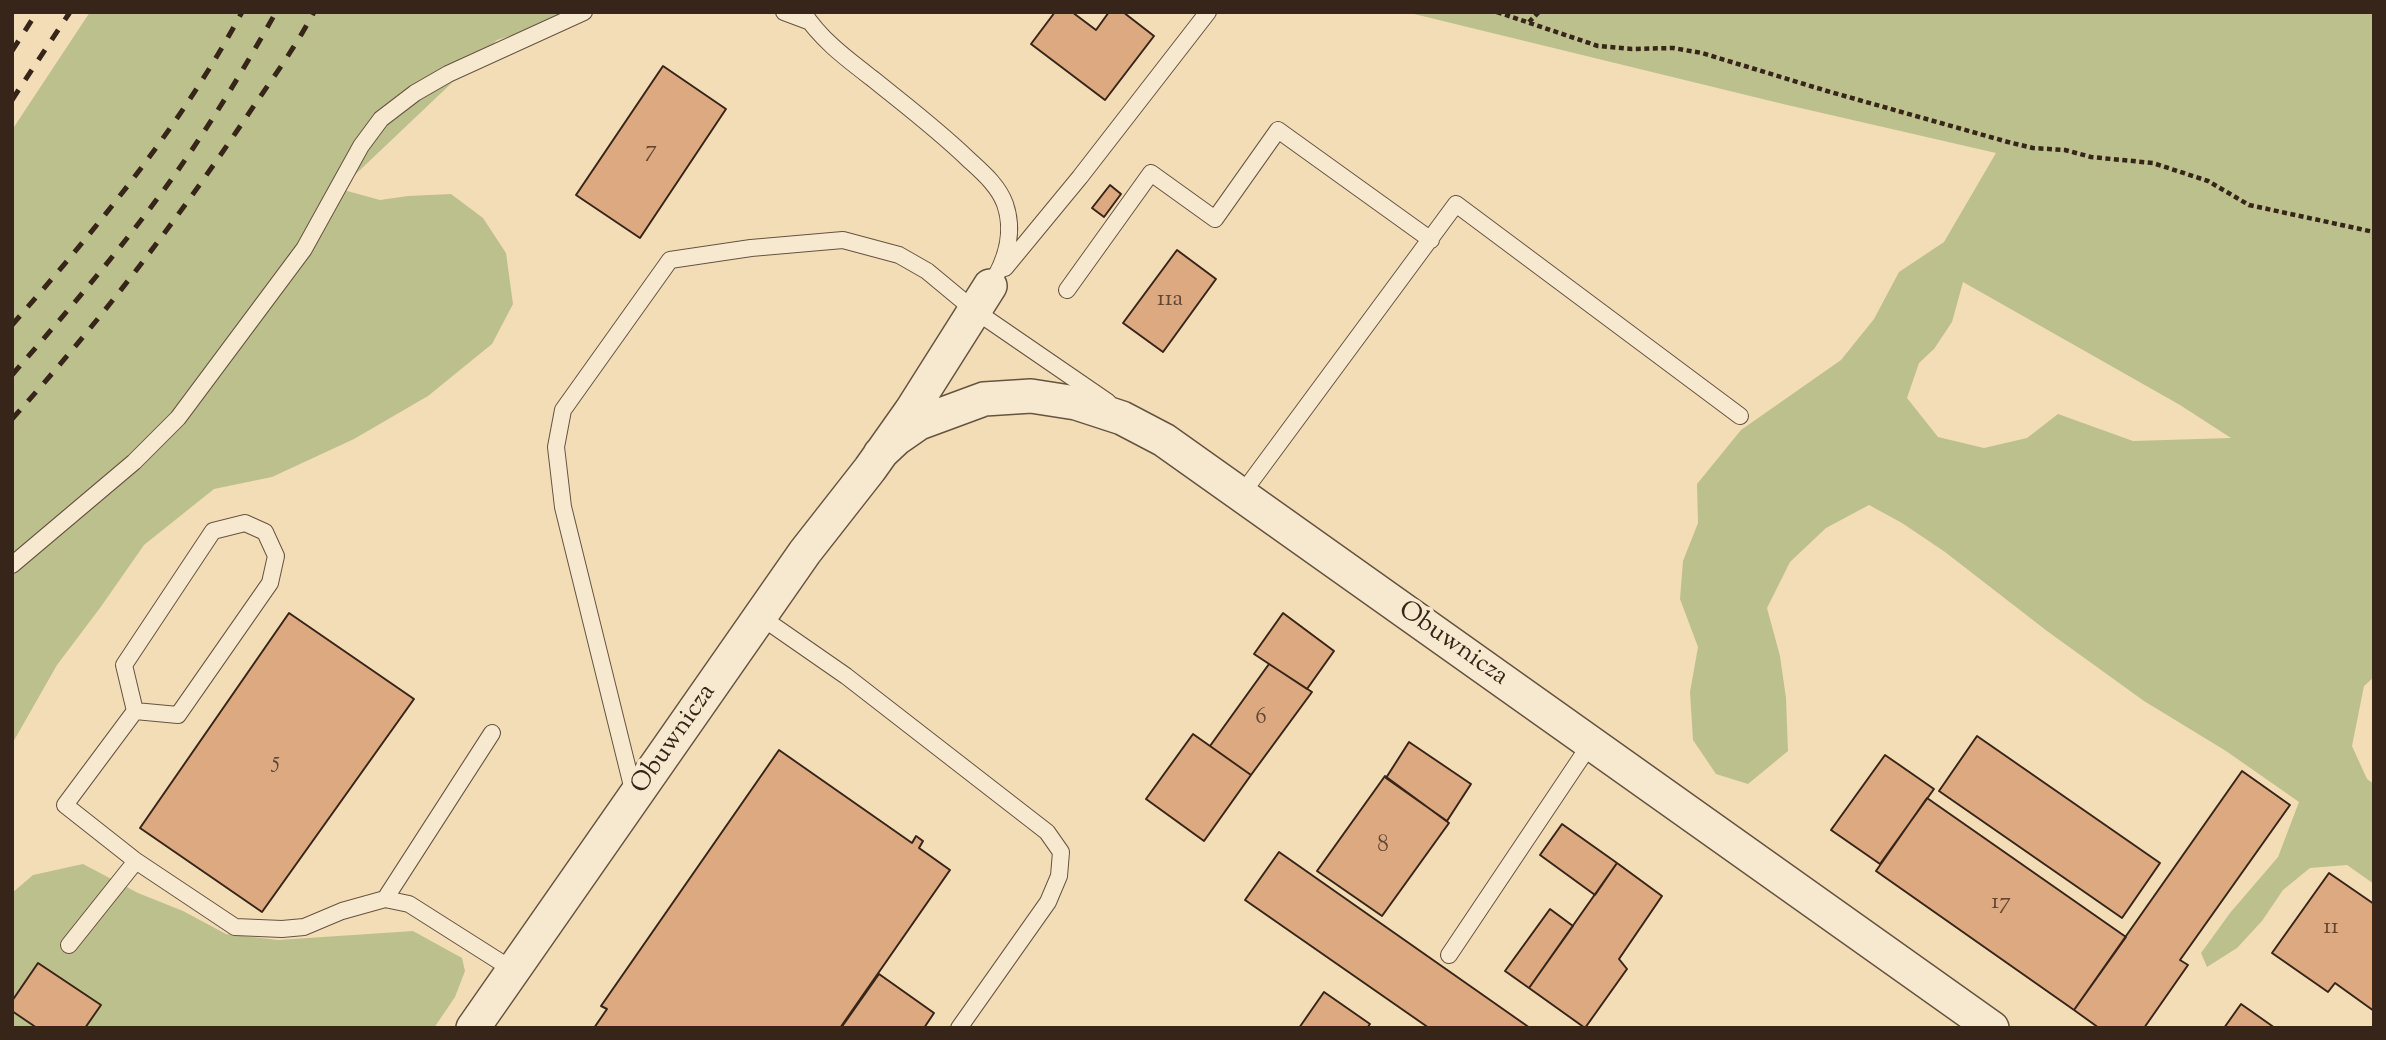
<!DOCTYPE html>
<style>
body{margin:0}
#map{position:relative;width:2386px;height:1040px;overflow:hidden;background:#f3ddb7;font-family:"Sorts Mill Goudy",serif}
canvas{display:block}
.frame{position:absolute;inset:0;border:14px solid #372519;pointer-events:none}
</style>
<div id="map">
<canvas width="2386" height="1040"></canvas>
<div class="frame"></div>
</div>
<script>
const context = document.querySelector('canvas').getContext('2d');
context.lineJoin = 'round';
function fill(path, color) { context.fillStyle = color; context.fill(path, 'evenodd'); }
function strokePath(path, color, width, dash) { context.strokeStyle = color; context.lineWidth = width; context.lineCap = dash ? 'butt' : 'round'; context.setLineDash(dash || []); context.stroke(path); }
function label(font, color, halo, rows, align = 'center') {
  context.font = font + ' "Sorts Mill Goudy",serif'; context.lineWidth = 7; context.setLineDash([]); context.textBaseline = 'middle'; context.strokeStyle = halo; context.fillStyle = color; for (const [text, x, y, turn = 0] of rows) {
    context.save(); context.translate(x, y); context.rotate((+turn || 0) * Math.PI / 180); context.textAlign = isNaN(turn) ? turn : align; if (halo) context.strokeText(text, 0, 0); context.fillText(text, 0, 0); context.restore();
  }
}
const green = new Path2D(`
 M90,12h495l-88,28 -157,149 40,11 28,-4 43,-2 32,24 23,35 7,51 -21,40 -64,52 -74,43 -82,38 -58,12 -70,56 -44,63 -43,57 -45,79v-614z
 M1406,12h968v665l-10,9 -12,60 15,33 7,5v100l-27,-19 -37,3 -27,22 -21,31 -25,27 -30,19 -6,-14 29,-40 48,-56 21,-55 -73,-51 -82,-50 -97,-70 -102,-79 -43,-29 -33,-18 -43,23 -36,34 -23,46 13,48 6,42 2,53 -40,33 -32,-10 -23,-34 -3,-48 8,-45 -18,-48 3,-38 15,-38 -1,-39 44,-54 100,-70 33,-41 25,-47 45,-30 52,-89 -213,-49zM1963,282l217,123 51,33 -98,3 -75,-27 -31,24 -43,10 -46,-11 -31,-39 12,-35 15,-14 18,-27z
 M83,864l55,29 45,18 43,23 52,6 135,-9 49,27 3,13 -10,26 -21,31h-422v-135l21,-18z`);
const building = new Path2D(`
 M1055,12h17l24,18 13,-18h14l31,24 -49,64 -74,-56z
 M663,66l63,43 -86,129 -64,-43z
 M1110,185l11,9 -17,23 -12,-9z
 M1177,250l39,29 -53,73 -40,-29z
 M289,613l125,86 -152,213 -122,-84z
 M1283,613l51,38 -27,38 -53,-35z
 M1269,664l43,28 -61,83 -41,-29z
 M1193,734l58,41 -47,66 -58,-42z
 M1977,736l183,127 -38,55 -183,-127z
 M1409,742l62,42 -24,37 -61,-43z
 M779,750l133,93 4,-7 7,5 -4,7 31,22 -110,158h-246l13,-19 -6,-3z
 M1885,755l49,34 -54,75 -49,-34z
 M2242,771l48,34 -110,155 8,5 -44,63h-45l-25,-18z
 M1385,776l64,47 -67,93 -65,-45z
 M1927,798l199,139 -52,73 -198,-139z
 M1562,824l55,39 -22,32 -55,-40z
 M1279,852l251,176h-101l-184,-128z
 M1617,863l45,33 -43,63 8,10 -42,59 -56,-40z
 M2329,873l45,31v107l-39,-28 -7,9 -56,-39z
 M1550,909l23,17 -44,62 -24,-17z
 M38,963l63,42 -16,23h-48l-25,-17v-10z
 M879,974l55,39 -10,15h-83z
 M1324,992l46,32 -3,4h-68z
 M2241,1004l34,24h-51z`);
const path = new Path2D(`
 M1497,12l101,34 34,3 41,-1 29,5 125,38 181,51 25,6 32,2 26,7 62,6 55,18 41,24 125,27
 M1529,22l10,-10`);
const lane = new Path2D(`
 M784,12l24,9
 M803,12c18,28 44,47 70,67 32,26 65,51 95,80 14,13 30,26 37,45 10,29 1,57 -15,82
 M1005,268l75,-91 128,-165
 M1067,290l84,-117 64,46 63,-89 153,110
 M1241,495l215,-291 284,212
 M12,565l122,-103 44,-44 126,-169 57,-103 20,-27 34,-26 33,-19 136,-62
 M761,617l85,59 201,156 14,20 -2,24 -11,26 -89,126
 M135,711l43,4 92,-132 6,-27 -11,-24 -20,-9 -32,8 -89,134 11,46 -70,94 71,56
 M634,794l-71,-287 -7,-60 7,-37 107,-150 81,-12 92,-8 56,15 28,16 47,39 134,92
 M385,899l107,-166
 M69,945l67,-84 99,66 47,2 22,-2 38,-16 43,-12 24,5 104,66
 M1449,955l142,-212`);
const street = new Path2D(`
 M880,454l16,-15 23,-16 65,-24 47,-3 45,7 46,15 42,22 828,588
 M473,1028l332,-476 65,-83 41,-58 79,-125`);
const rail = new Path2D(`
 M12,51l25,-39
 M12,100l58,-88
 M12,325c85,-97 169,-199 230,-313
 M12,375c55,-63 110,-127 159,-195 38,-53 73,-111 105,-168
 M12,419c86,-95 164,-197 235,-303 23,-34 48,-68 67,-104`);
const numberNames = [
 ["7",651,152],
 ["11a",1170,301],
 ["6",1261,719],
 ["5",276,763],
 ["8",1383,847],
 ["17",2001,904],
 ["11",2331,929]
];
const streetNames = [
 ["Obuwnicza",1452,645,35],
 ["Obuwnicza",675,740,-55]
];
fill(green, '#bcc08d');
fill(building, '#dca981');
strokePath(building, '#372519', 2);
strokePath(lane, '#665340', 18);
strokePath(street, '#665340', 36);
strokePath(path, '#372519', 4.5, [5, 3.5]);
strokePath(lane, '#f7e9d0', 16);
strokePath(street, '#f7e9d0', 33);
strokePath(rail, '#372519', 5, [12, 12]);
label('23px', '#604633', null, numberNames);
label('26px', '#372519', '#f7e9d0', streetNames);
</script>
